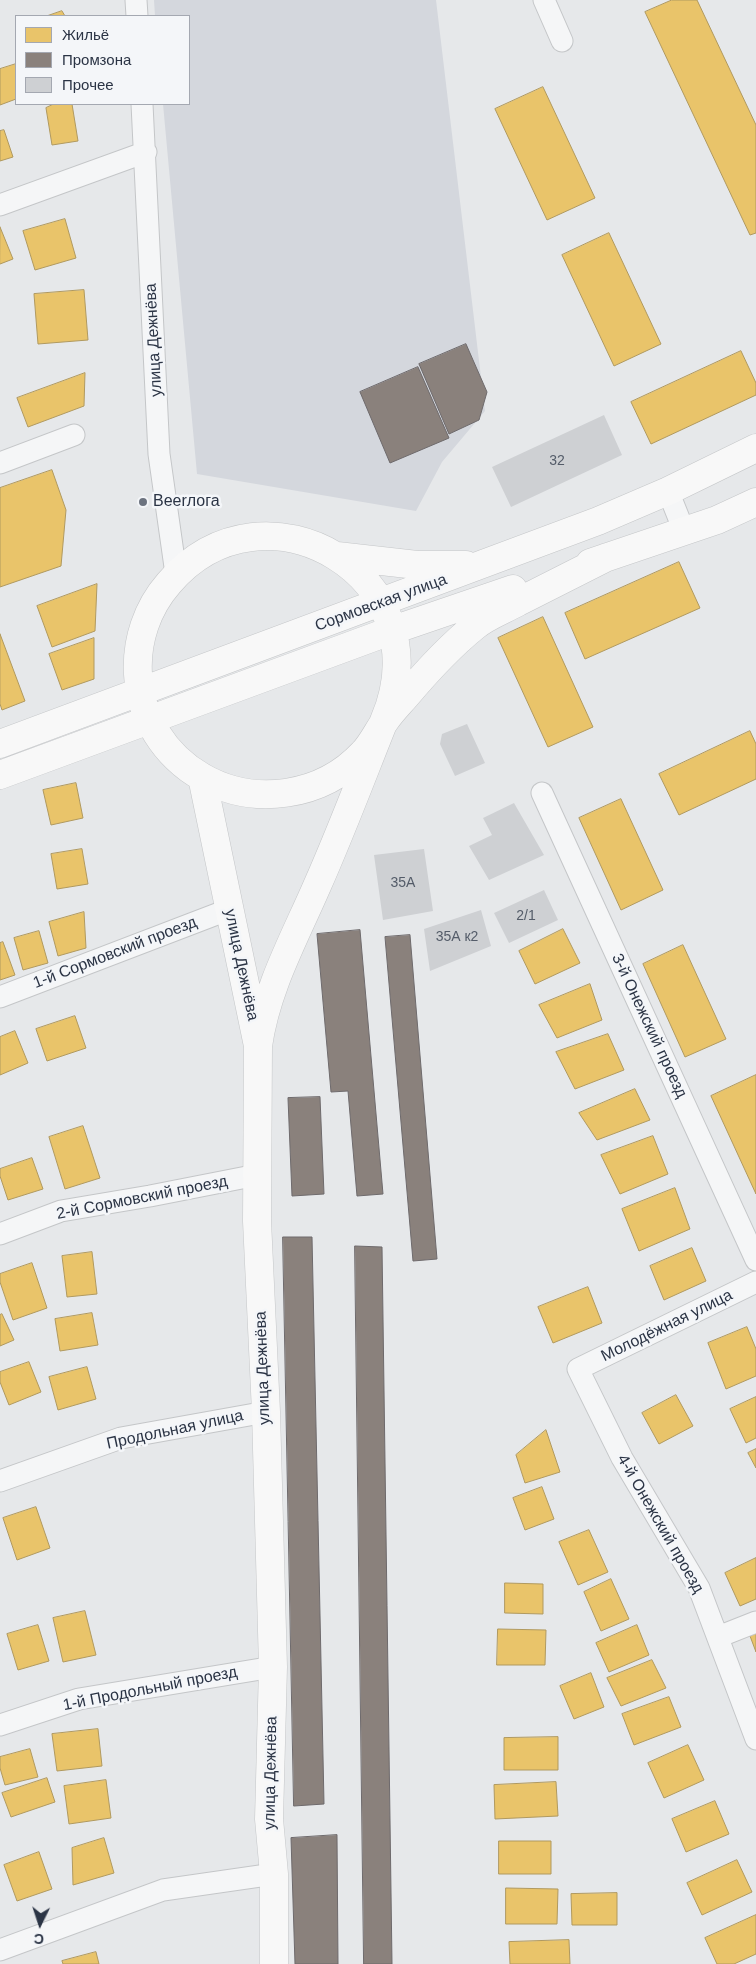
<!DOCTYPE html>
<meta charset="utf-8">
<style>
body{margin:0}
#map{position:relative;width:756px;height:1964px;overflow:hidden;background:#e6e8ea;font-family:Helvetica,sans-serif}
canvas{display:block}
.legend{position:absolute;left:15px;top:15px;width:175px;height:90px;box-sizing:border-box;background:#f4f6f9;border:1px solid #a4a8b1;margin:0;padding:6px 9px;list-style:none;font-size:15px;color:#2b3445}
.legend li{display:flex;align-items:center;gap:10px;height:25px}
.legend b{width:25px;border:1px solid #a4a8b1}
.north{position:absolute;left:15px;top:1899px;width:50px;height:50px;-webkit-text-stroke:4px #f4f6f9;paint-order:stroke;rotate:184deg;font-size:14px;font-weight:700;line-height:20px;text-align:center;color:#2b3445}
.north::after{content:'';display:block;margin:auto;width:18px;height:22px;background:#2b3445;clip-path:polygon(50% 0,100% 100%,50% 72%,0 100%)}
</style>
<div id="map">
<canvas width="756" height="1964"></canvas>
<ul class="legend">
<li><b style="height:14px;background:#e9c46a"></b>Жильё</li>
<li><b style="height:14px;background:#8a817c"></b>Промзона</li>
<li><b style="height:14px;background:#ced0d3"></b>Прочее</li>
</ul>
<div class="north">С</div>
</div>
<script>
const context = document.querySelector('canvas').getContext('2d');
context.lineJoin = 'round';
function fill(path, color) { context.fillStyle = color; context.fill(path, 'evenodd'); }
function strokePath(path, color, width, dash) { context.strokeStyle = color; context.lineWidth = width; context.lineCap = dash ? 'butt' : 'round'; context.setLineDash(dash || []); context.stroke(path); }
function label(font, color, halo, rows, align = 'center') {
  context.font = font + ' Helvetica,sans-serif'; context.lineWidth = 5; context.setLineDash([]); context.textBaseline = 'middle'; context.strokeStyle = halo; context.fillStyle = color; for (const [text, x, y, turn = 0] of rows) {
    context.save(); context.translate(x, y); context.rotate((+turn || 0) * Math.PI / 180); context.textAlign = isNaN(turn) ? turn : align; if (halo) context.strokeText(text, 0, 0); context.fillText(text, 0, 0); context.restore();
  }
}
const built = new Path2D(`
 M154,0h282l49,411 -43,51 -26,49 -219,-37 -34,-370h26v-88h-34z`);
const homes = new Path2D(`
 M672,0h25l59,125v108l-6,2 -105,-223z
 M62,11l3,5h-18z
 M16,64v35l-16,6v-36z
 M543,87l52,111 -48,22 -52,-111z
 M54,104h18l6,37 -26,4 -6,-37z
 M4,130l9,27 -13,4v-30z
 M65,219l11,39 -41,12 -12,-39z
 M0,227l13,32 -13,5z
 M609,233l52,111 -47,22 -52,-111z
 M84,290l4,50 -50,4 -4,-50z
 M741,351l15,32v12l-105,49 -20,-42z
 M85,373l-1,33 -56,21 -11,-29z
 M52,470l14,40 -5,56 -61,21v-99z
 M679,562l21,46 -115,51 -20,-46z
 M97,584l-2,47 -43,16 -15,-41z
 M543,617l50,110 -45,20 -50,-109z
 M0,634l25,67 -23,9 -2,-6z
 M94,638v41l-32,11 -13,-36z
 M750,731l6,13v35l-77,36 -20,-41z
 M76,783l7,35 -32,7 -8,-35z
 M621,799l42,91 -42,20 -42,-92z
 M82,849l6,35 -31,5 -6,-35z
 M84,912l2,36 -28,8 -9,-34z
 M563,929l17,34 -45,21 -16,-33z
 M39,931l9,32 -25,7 -9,-32z
 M3,942l12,33 -15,5v-37z
 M683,945l43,94 -41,18 -42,-93z
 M590,984l12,36 -45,18 -18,-33z
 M75,1016l11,32 -39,13 -11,-32z
 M15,1031l13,32 -28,12v-38z
 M608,1034l16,36 -49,19 -19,-37z
 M756,1075v119l-45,-98z
 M635,1089l15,31 -53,20 -18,-27z
 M83,1126l17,52 -35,11 -16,-52z
 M653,1136l15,38 -48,20 -19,-39z
 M32,1158l11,31 -35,11 -8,-24v-7z
 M675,1188l15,41 -51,22 -17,-42z
 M692,1248l14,33 -42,19 -14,-34z
 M92,1252l5,42 -30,3 -5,-41z
 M32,1263l15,45 -34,12 -13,-38v-8z
 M588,1287l14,36 -49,20 -15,-36z
 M92,1313l6,32 -38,6 -5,-32z
 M2,1314l12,26 -14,6v-31z
 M747,1327l9,22v27l-30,13 -18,-46z
 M29,1362l12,30 -32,13 -9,-23v-10z
 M87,1367l9,32 -38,11 -9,-33z
 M676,1395l17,31 -34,18 -17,-31z
 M756,1397v41l-10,5 -16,-34z
 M546,1430l14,42 -35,11 -9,-28z
 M756,1449v19l-8,-15z
 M542,1487l12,32 -29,11 -12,-32z
 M36,1507l14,41 -33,12 -14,-42z
 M589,1530l19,42 -30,13 -19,-43z
 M756,1558v41l-16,7 -15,-33z
 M611,1579l18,40 -28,12 -17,-39z
 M505,1583l38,1v30l-38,-1z
 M85,1611l11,44 -33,7 -10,-44z
 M38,1625l11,36 -31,9 -11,-36z
 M637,1625l12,30 -40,17 -13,-29z
 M498,1629l48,1 -1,35h-48z
 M756,1633v19l-6,-16z
 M652,1660l14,28 -45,18 -14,-28z
 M591,1673l13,34 -30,12 -14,-33z
 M669,1697l12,30 -47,18 -12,-31z
 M98,1729l4,37 -45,5 -5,-37z
 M558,1737v33h-54v-32z
 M688,1745l16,35 -40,18 -16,-35z
 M30,1749l8,28 -33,8 -5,-17v-11z
 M47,1778l8,24 -44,15 -9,-24z
 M106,1780l5,38 -42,6 -5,-38z
 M556,1782l2,34 -63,3 -1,-34z
 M715,1801l14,33 -43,18 -14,-33z
 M104,1838l10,35 -41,12 -1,-37z
 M499,1841h52v33h-52z
 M39,1852l13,37 -35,12 -13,-36z
 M737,1860l15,32 -50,23 -15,-32z
 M506,1888l52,1 -1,35h-51z
 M617,1893v32h-45l-1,-31z
 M756,1915v39l-22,10h-17l-12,-26z
 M569,1940l1,24h-60l-1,-22z
 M96,1952l3,12h-36l-1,-3z`);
const industry = new Path2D(`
 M466,344l21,48 -8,28 -30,14 -30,-70z
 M418,367l31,71 -59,25 -30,-71z
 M360,930l23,264 -26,2 -9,-105 -17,1 -14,-158z
 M410,935l27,324 -24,2 -28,-324z
 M320,1097l4,97 -32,2 -4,-98z
 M283,1237h29l12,567 -30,2z
 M355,1246l27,1 10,717h-28z
 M337,1835l1,129h-43l-4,-126z`);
const building = new Path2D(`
 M604,415l18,40 -111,52 -19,-40z
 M467,724l18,39 -30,13 -15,-32 2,-10z
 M514,803l30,52 -55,25 -20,-34 23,-11 -9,-17z
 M424,849l9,62 -50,9 -9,-65z
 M544,890l14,30 -49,23 -15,-30z
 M481,910l10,36 -61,25 -6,-42z`);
const street = new Path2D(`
 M136,0l1,16
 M544,0l18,41
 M142,104l17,350 17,120
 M0,205l146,-53
 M0,463l74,-28
 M668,491l16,40
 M542,793l214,467
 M0,997l230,-88
 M0,1234l61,-23 89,-15 107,-21
 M756,1282l-178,87 44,89 77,130 57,151
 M0,1481l121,-43 145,-26
 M718,1637l38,-15
 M0,1725l79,-26 194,-32
 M0,1950l163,-60 111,-16`);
const secondary = new Path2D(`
 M337,556l80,9h49
 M590,563l127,-43 39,-18
 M0,744l598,-223 70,-30 88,-43
 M0,775l393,-145 120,-41
 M202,777l56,269 -1,175 9,191 7,255 -4,152 5,55v90
 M258,1046c8,-57 36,-107 59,-160 24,-54 45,-110 67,-165 62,-144 -120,-250 -215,-138 -22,25 -33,58 -31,91 2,43 27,82 64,103 52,30 120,20 161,-24 9,-9 14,-21 22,-32 6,-9 14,-17 21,-25 21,-25 43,-49 69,-70 12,-10 29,-16 43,-24 30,-15 59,-30 89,-45`);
const markers = [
 [143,502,5,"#6c737f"]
];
const numberNames = [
 ["32",557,461],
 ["35А",403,883],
 ["2/1",526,916],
 ["35А к2",457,937]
];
const streetNames = [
 ["улица Дежнёва",154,340,-93],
 ["Сормовская улица",381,603,-20],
 ["1-й Сормовский проезд",115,953,-21],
 ["улица Дежнёва",241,965,78],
 ["3-й Онежский проезд",649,1026,65],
 ["2-й Сормовский проезд",142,1198,-11],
 ["Молодёжная улица",667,1326,-26],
 ["улица Дежнёва",263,1368,-92],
 ["Продольная улица",175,1430,-12],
 ["4-й Онежский проезд",660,1524,60],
 ["1-й Продольный проезд",150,1689,-11],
 ["улица Дежнёва",271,1773,-89]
];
const poiNames = [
 ["Beerлога",153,502]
];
fill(built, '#d4d7dd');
fill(homes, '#e9c46a');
strokePath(homes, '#b0995f', 1);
fill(industry, '#8a817c');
strokePath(industry, '#6e6a6c', 1);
fill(building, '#ced0d3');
strokePath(street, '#c4c6c8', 23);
strokePath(secondary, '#c4c6c8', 29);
strokePath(street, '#f5f6f7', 21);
strokePath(secondary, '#f8f8f8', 28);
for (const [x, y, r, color] of markers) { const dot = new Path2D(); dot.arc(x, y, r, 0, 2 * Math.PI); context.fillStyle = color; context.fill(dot); strokePath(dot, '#f4f6f9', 2); }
label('14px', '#545c69', null, numberNames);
label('16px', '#2b3445', '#f4f6f9', streetNames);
label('16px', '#2b3445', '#f4f6f9', poiNames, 'left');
</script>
